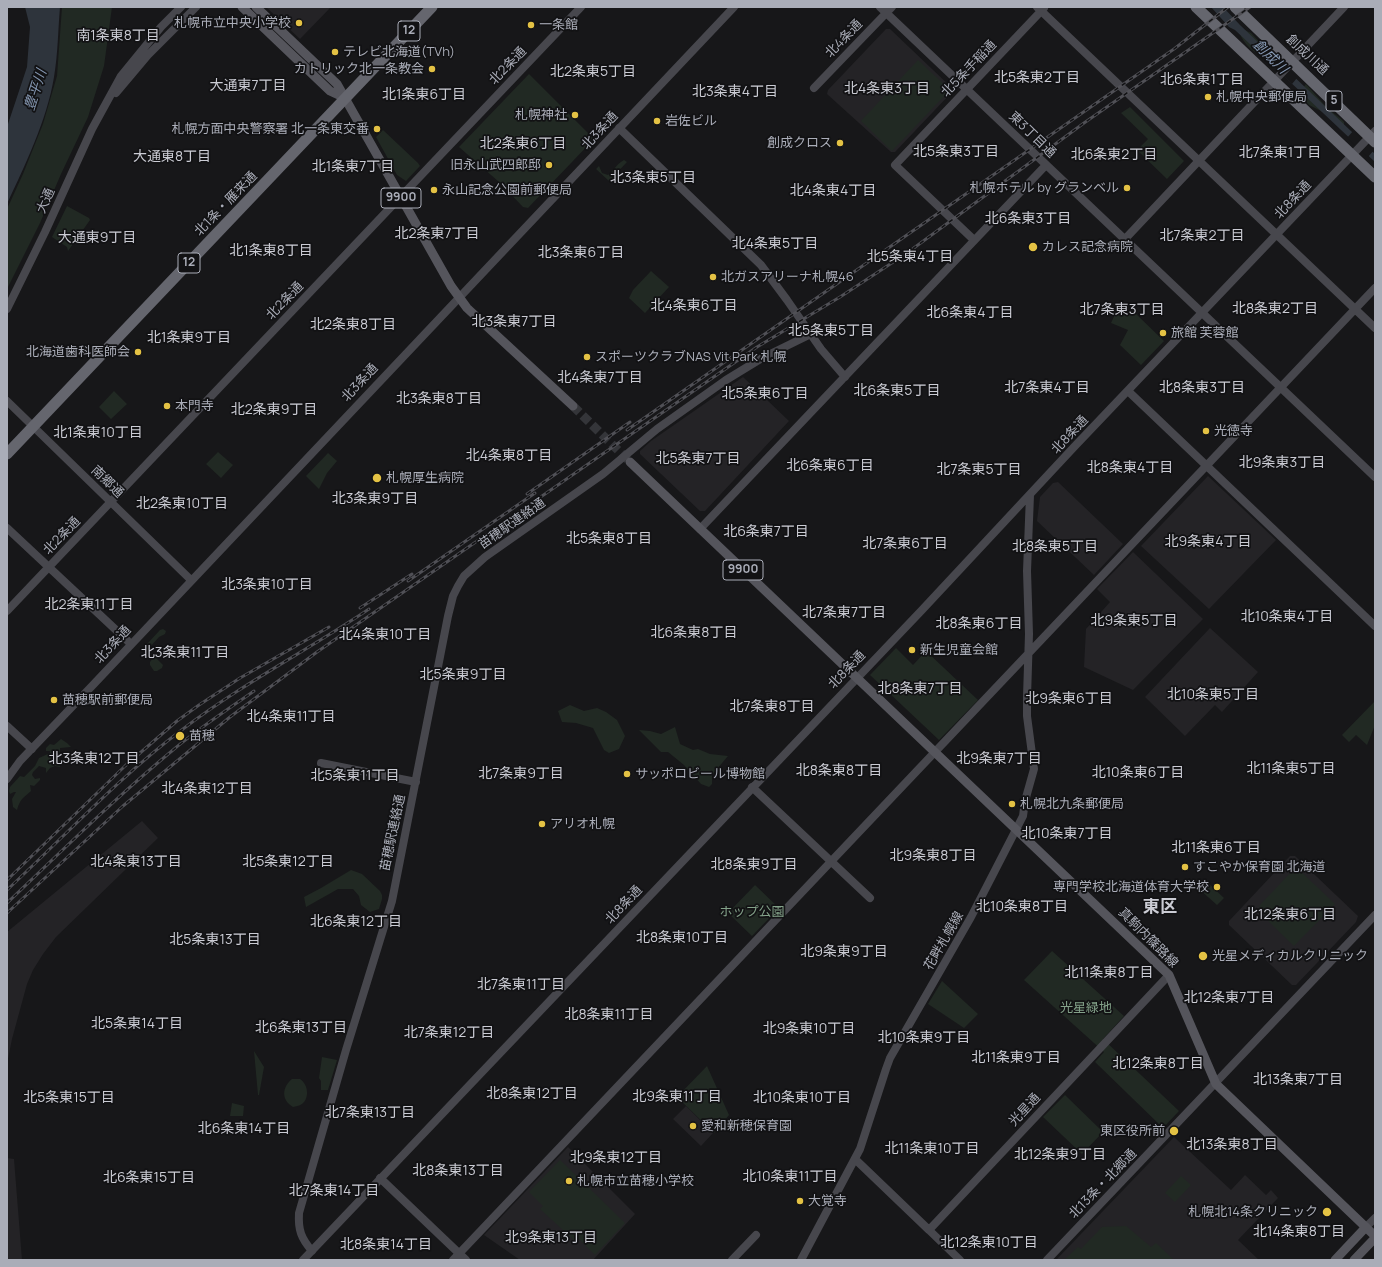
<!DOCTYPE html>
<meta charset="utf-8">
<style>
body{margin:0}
#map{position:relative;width:1382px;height:1267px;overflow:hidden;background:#171719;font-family:Manrope,sans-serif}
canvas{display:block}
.frame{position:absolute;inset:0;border:8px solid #aaadb8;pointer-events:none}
</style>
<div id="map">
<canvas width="1382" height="1267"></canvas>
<div class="frame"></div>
</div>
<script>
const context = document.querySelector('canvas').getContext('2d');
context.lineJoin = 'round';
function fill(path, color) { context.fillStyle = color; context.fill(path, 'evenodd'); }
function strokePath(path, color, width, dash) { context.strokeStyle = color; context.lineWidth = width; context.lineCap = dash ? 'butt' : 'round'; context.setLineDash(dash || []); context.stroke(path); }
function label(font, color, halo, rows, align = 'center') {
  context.font = font + ' Manrope,"Noto Sans JP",sans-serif'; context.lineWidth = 3.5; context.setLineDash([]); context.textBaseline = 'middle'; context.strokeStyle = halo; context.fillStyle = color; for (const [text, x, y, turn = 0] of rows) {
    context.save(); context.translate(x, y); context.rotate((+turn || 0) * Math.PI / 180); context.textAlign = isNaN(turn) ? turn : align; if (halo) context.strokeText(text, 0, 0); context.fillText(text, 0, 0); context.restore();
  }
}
const built = new Path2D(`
 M266,7h65l-31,32z
 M886,29h4l62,59v4l-57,60h-4l-64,-58 1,-4z
 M743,377l46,44 -84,90h-5l-60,-57v-3l11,-10z
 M1208,476l68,64 -67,69 -68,-63z
 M1058,482l65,62 -29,31 -57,-54 3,-24 13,-14z
 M1133,552l70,67 -70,71 -49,-23 2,-38 24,-27 -13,-13z
 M1210,628l48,44 -36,40 -7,-7 -30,31 -40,-39z
 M142,821l16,17 -102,99 -13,17 -10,16 -6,14 -15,55 -5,25v-132z
 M1290,856h5l63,60 -2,6 -60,63h-4l-63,-60v-4z
 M686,1106l27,27 -12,13 -28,-27z
 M1174,1137l57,53 14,-15 21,20 5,-5 7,8 -40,42 21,20h-203z
 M568,1147l67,67 -42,46h-73l-36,-25z
 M7,1158l7,1 8,101h-15z`);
const green = new Path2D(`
 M62,7h50l-8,59 -16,51 -27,57 -21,49 -33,66v-80l16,-35 20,-50 14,-48z
 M1238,27l13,6 13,14 -2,9c-12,-5 -22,-17 -24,-29z
 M918,60l32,30 -58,61 -31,-30z
 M529,74l65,65 -66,69 -5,-1 -24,-25 -40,-35z
 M1306,84l22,25 12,9 4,4v5l-19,-14 -16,-8 -10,-12z
 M1130,107l54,54 -17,18 -30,-29 11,-11 -27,-26z
 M383,130l35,33 2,3 -14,15 -9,-6 -21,-38z
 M624,160l3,2 -18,19 -13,-12 3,-3 3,7 6,2c6,-4 8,-11 16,-15z
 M67,206l22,12 1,2 -22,31 -1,-4 -15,-10z
 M651,271l18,16 -24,26 -16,-15 4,-8z
 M1117,310l15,6 3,-3 29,28 -23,24 -21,-20 8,-15 -17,-7z
 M114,391l13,13 -16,15 -12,-12z
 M218,452l15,13 -12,13 -15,-14z
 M328,453l9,8 -10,12 -8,16 -13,-13z
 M163,629l3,2 -1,3 -6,3 -9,10h-3v-3l13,-14z
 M896,648l17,17 13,-14 52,49 -39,40 -69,-65z
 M155,657l8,8 -1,3 -5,3h-3l-4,-6v-3l3,-4z
 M1375,701v24l-8,20 -11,-10 -7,7 -7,-7z
 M570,705l14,6 13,-3 9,4 11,8 8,16 -6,13 -10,4 -5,-3 -11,-22 -17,-5 -14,-1 -4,-11z
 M675,727l5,17 13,6 5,-1 12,5 18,2 -16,19v9l-3,3 -8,-3 -17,-19 -16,-13h-7l-22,-22 11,1 11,3z
 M61,739l6,4 4,4 -11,1v19l-5,-1 -5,2 -4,5v-5l-7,-2 -6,6 -1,3 3,4 5,-1v2l-6,6 -4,-1 1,6c-8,7 -11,8 -14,19l-4,-3 -1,-8 4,-7h-2l-4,2 -1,-3 1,-4 10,-11 4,1 11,-11 4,-8 11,-5v-2h-4v-3l4,-4 4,1z
 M1296,867l39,37 -41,42 -30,-29 2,-3 -7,-8z
 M351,870l11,4 18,17 2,4v4l-3,10 -9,3 -9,-7 -2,-9 -6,-7h-15l-32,18 -2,-10 17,-9z
 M1206,881l18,17 -7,7 -18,-16z
 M755,885l24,23 -27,28 -24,-23z
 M1052,951l72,65 -21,23 76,72 -16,17 -68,-66 9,-10 -80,-72z
 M942,981l36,33 -14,14 -36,-24z
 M254,1051l10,16 -5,28h-1z
 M322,1057l15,3 -9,30h-7v-9l-2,-3z
 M707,1066l22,49 -15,18 -37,-36z
 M292,1079h8c8,5 10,19 2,25 -3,2 -6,2 -9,3 -12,-7 -11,-20 -1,-28z
 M1065,1095l38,37 -21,22 -39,-37z
 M232,1103l12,3 -1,10h-13z
 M560,1160l65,63 -30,32 -18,-18 -3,3 -34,-31 3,-3 -14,-14z
 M1181,1176l10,9 -16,17 -10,-9z
 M1126,1226l25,21 5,-4 18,17h-110l14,-13 3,2 21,-22z`);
const water = new Path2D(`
 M25,7h35c-2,23 -2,47 -6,70 -7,43 -29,88 -47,127v-77l20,-60 3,-40z
 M1211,7h12l17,18 135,129v8l-140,-132 -6,-3z`);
const pier = new Path2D(`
 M1276,57l21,21 -5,6 -22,-21z
 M1353,131l21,19 -6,7 -21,-19z`);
const primaryTunnel = new Path2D(`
 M573,406l57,56`);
const secondary = new Path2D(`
 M880,7l495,470
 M1037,7l338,321
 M814,88l78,-81
 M116,93l32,-38 48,-48
 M619,128l142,137 26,35 34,49 24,28
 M1125,239l219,-232
 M974,240l-79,-75 149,-157
 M7,309l38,-77 47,-103 29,-53 40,-49 20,-20
 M1128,391l247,235
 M7,401l184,179
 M7,528l124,116
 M700,529l346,-364
 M7,611l574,-604
 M7,726l25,23
 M321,763l95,19
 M7,779l13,-18 72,-75 642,-679
 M752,787l118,111
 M856,1160l73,70
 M380,1178l86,82
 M1366,1227l9,-9
 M312,1251c-11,-13 -14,-21 -13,-38l47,-163 46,-149 56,-285 5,-20 5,-10 6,-10 21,-19 118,-83 54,-45 69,-49 36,-22 49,-24
 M303,1260l619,-650 152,-163 301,-316
 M453,1260l922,-972
 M732,1260l24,-25
 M801,1260l59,-111 26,-80 4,-11 81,-141 52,-101 2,-15 9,-32 -7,-53v-19l2,-63 -2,-63 3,-76
 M960,1260l-31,-30 240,-255
 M1047,1260l328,-345`);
const primary = new Path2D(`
 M242,7l88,84 15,7
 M256,7l81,77 114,202 16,22 106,98
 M630,462l539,513 47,109 159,152
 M1335,1260l31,-33
 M1354,1260l21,-22`);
const highway = new Path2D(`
 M1196,7l179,170
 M1235,7l140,135
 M7,454l425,-447`);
const rail = new Path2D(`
 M627,430l547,-381 54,-42
 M527,494l103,-72
 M408,581l127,-88
 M360,608l52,-34
 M7,880l118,-114 52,-45 22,-16 41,-27 89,-51
 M7,890c58,-54 113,-114 176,-161 59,-45 125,-79 186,-120
 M7,903c55,-52 108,-105 166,-153 25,-21 54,-40 81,-59
 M7,913l116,-107 107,-89 87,-65 440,-305 83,-50 67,-44 177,-130 166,-116`);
const markers = [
 [299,23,4,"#e4c244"],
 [531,25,4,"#e4c244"],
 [335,52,4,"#e4c244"],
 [432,69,4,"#e4c244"],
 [1208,97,4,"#e4c244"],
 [575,115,4,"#e4c244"],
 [657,121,4,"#e4c244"],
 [377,129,4,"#e4c244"],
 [840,143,4,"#e4c244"],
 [549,165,4,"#e4c244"],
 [1127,188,4,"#e4c244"],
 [434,190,4,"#e4c244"],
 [1033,247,5,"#e4c244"],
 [713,277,4,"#e4c244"],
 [1163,333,4,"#e4c244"],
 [138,352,4,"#e4c244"],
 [587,357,4,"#e4c244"],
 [167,406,4,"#e4c244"],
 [1206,431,4,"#e4c244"],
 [377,478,5,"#e4c244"],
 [912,650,4,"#e4c244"],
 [54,700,4,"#e4c244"],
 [180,736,5,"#e4c244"],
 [627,774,4,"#e4c244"],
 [1012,804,4,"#e4c244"],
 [542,824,4,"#e4c244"],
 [1185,867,4,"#e4c244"],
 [1217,887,4,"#e4c244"],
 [1203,956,5,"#e4c244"],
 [693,1126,4,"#e4c244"],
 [1174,1131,5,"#e4c244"],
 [569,1181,4,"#e4c244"],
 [800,1201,4,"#e4c244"],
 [1327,1212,5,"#e4c244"]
];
const shields = [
 [409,31,22],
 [1334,101,16],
 [401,198,40],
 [189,263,22],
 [743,570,40]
];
const shieldNames = [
 ["12",409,31],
 ["5",1334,101],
 ["9900",401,198],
 ["12",189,263],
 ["9900",743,570]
];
const poiNames = [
 ["札幌市立中央小学校",291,23,"right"],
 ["一条館",539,25],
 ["テレビ北海道(TVh)",343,52],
 ["カトリック北一条教会",424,69,"right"],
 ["札幌中央郵便局",1216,97],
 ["札幌神社",567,115,"right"],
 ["岩佐ビル",665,121],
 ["札幌方面中央警察署 北一条東交番",369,129,"right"],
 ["創成クロス",832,143,"right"],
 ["旧永山武四郎邸",541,165,"right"],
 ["札幌ホテル by グランベル",1119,188,"right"],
 ["永山記念公園前郵便局",442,190],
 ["カレス記念病院",1042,247],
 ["北ガスアリーナ札幌46",721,277],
 ["旅館 芙蓉館",1171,333],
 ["北海道歯科医師会",130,352,"right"],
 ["スポーツクラブNAS Vit Park 札幌",595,357],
 ["本門寺",175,406],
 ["光徳寺",1214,431],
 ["札幌厚生病院",386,478],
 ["新生児童会館",920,650],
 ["苗穂駅前郵便局",62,700],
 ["苗穂",189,736],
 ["サッポロビール博物館",635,774],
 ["札幌北九条郵便局",1020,804],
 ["アリオ札幌",550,824],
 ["すこやか保育園 北海道",1193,867],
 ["専門学校北海道体育大学校",1209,887,"right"],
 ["光星メディカルクリニック",1212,956],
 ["愛和新穂保育園",701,1126],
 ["東区役所前",1165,1131,"right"],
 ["札幌市立苗穂小学校",577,1181],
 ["大覚寺",808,1201],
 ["札幌北14条クリニック",1318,1212,"right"]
];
const streetNames = [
 ["北4条通",844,39,-46],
 ["創成川通",1307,55,43],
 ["北2条通",508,66,-46],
 ["北5条手稲通",969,69,-46],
 ["北3条通",600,131,-47],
 ["東3丁目通",1032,135,44],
 ["北8条通",1293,200,-47],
 ["大通",46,201,-66],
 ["北1条・雁来通",226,204,-46],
 ["北2条通",285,301,-46],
 ["北3条通",360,383,-47],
 ["北8条通",1070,435,-47],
 ["南郷通",107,482,44],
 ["苗穂駅連絡通",512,524,-35],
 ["北2条通",62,536,-46],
 ["北3条通",113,645,-47],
 ["北8条通",847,670,-46],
 ["苗穂駅連絡通",393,833,-78],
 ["北8条通",624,905,-47],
 ["真駒内篠路線",1148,938,45],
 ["花畔札幌線",944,941,-60],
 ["光星通",1025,1110,-47],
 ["北13条・北郷通",1103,1184,-46]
];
const parkNames = [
 ["ホップ公園",752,912],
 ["光星緑地",1086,1008]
];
const neighbourhoodNames = [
 ["南1条東8丁目",118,36],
 ["北2条東5丁目",593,72],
 ["北5条東2丁目",1037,78],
 ["北6条東1丁目",1202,80],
 ["大通東7丁目",248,86],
 ["北4条東3丁目",887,89],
 ["北3条東4丁目",735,92],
 ["北1条東6丁目",424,95],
 ["北2条東6丁目",523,144],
 ["北5条東3丁目",956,152],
 ["北7条東1丁目",1280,153],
 ["北6条東2丁目",1114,155],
 ["大通東8丁目",172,157],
 ["北1条東7丁目",353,167],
 ["北3条東5丁目",653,178],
 ["北4条東4丁目",833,191],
 ["北6条東3丁目",1028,219],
 ["北2条東7丁目",437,234],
 ["北7条東2丁目",1202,236],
 ["大通東9丁目",97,238],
 ["北4条東5丁目",775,244],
 ["北1条東8丁目",271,251],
 ["北3条東6丁目",581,253],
 ["北5条東4丁目",910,257],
 ["北4条東6丁目",694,306],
 ["北8条東2丁目",1275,309],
 ["北7条東3丁目",1122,310],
 ["北6条東4丁目",970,313],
 ["北3条東7丁目",514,322],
 ["北2条東8丁目",353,325],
 ["北5条東5丁目",831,331],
 ["北1条東9丁目",189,338],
 ["北4条東7丁目",600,378],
 ["北7条東4丁目",1047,388],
 ["北8条東3丁目",1202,388],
 ["北6条東5丁目",897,391],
 ["北5条東6丁目",765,394],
 ["北3条東8丁目",439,399],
 ["北2条東9丁目",274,410],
 ["北1条東10丁目",98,433],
 ["北4条東8丁目",509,456],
 ["北5条東7丁目",698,459],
 ["北9条東3丁目",1282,463],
 ["北6条東6丁目",830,466],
 ["北8条東4丁目",1130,468],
 ["北7条東5丁目",979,470],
 ["北3条東9丁目",375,499],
 ["北2条東10丁目",182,504],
 ["北6条東7丁目",766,532],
 ["北5条東8丁目",609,539],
 ["北9条東4丁目",1208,542],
 ["北7条東6丁目",905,544],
 ["北8条東5丁目",1055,547],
 ["北3条東10丁目",267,585],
 ["北2条東11丁目",89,605],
 ["北7条東7丁目",844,613],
 ["北10条東4丁目",1287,617],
 ["北9条東5丁目",1134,621],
 ["北8条東6丁目",979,624],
 ["北6条東8丁目",694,633],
 ["北4条東10丁目",385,635],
 ["北3条東11丁目",185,653],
 ["北5条東9丁目",463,675],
 ["北8条東7丁目",920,689],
 ["北10条東5丁目",1213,695],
 ["北9条東6丁目",1069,699],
 ["北7条東8丁目",772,707],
 ["北4条東11丁目",291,717],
 ["北3条東12丁目",94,759],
 ["北9条東7丁目",999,759],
 ["北11条東5丁目",1291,769],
 ["北8条東8丁目",839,771],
 ["北10条東6丁目",1138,773],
 ["北7条東9丁目",521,774],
 ["北5条東11丁目",355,776],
 ["北4条東12丁目",207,789],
 ["北10条東7丁目",1067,834],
 ["北11条東6丁目",1216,848],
 ["北9条東8丁目",933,856],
 ["北4条東13丁目",136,862],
 ["北5条東12丁目",288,862],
 ["北8条東9丁目",754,865],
 ["北10条東8丁目",1022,907],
 ["北12条東6丁目",1290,915],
 ["北6条東12丁目",356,922],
 ["北8条東10丁目",682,938],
 ["北5条東13丁目",215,940],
 ["北9条東9丁目",844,952],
 ["北11条東8丁目",1109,973],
 ["北7条東11丁目",521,985],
 ["北12条東7丁目",1229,998],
 ["北8条東11丁目",609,1015],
 ["北5条東14丁目",137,1024],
 ["北6条東13丁目",301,1028],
 ["北9条東10丁目",809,1029],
 ["北7条東12丁目",449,1033],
 ["北10条東9丁目",924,1038],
 ["北11条東9丁目",1016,1058],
 ["北12条東8丁目",1158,1064],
 ["北13条東7丁目",1298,1080],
 ["北8条東12丁目",532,1094],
 ["北9条東11丁目",677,1097],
 ["北5条東15丁目",69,1098],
 ["北10条東10丁目",802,1098],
 ["北7条東13丁目",370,1113],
 ["北6条東14丁目",244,1129],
 ["北13条東8丁目",1232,1145],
 ["北11条東10丁目",932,1149],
 ["北12条東9丁目",1060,1155],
 ["北9条東12丁目",616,1158],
 ["北8条東13丁目",458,1171],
 ["北10条東11丁目",790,1177],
 ["北6条東15丁目",149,1178],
 ["北7条東14丁目",334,1191],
 ["北14条東8丁目",1299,1232],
 ["北9条東13丁目",551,1238],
 ["北12条東10丁目",989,1243],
 ["北8条東14丁目",386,1245]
];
const waterNames = [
 ["創成川",1270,57,44],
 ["豊平川",36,90,-72]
];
const districtNames = [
 ["東区",1160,907]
];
fill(built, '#242326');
fill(green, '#212923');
fill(water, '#2e343c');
fill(pier, '#171719');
strokePath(primaryTunnel, '#343539', 9, [9, 4.5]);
strokePath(secondary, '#47474d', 8);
strokePath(primary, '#55555c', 9);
strokePath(highway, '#65666e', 11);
strokePath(rail, '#505056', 3);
strokePath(rail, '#121214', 1.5, [4.5]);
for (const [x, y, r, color] of markers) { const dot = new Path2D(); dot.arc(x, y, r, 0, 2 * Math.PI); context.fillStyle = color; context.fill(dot); strokePath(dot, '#121214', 1.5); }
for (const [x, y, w] of shields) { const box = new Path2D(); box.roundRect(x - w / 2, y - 10, w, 20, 3); context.fillStyle = '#121214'; context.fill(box); strokePath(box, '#aaadb8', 1); }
label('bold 12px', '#aaadb8', null, shieldNames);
label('13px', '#aaadb8', '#121214', poiNames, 'left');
label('13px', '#aaadb8', '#121214', streetNames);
label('13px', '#83a189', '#121214', parkNames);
label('14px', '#cbccd4', '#121214', neighbourhoodNames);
label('italic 14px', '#8496b0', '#121214', waterNames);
label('bold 17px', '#cbccd4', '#121214', districtNames);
</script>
